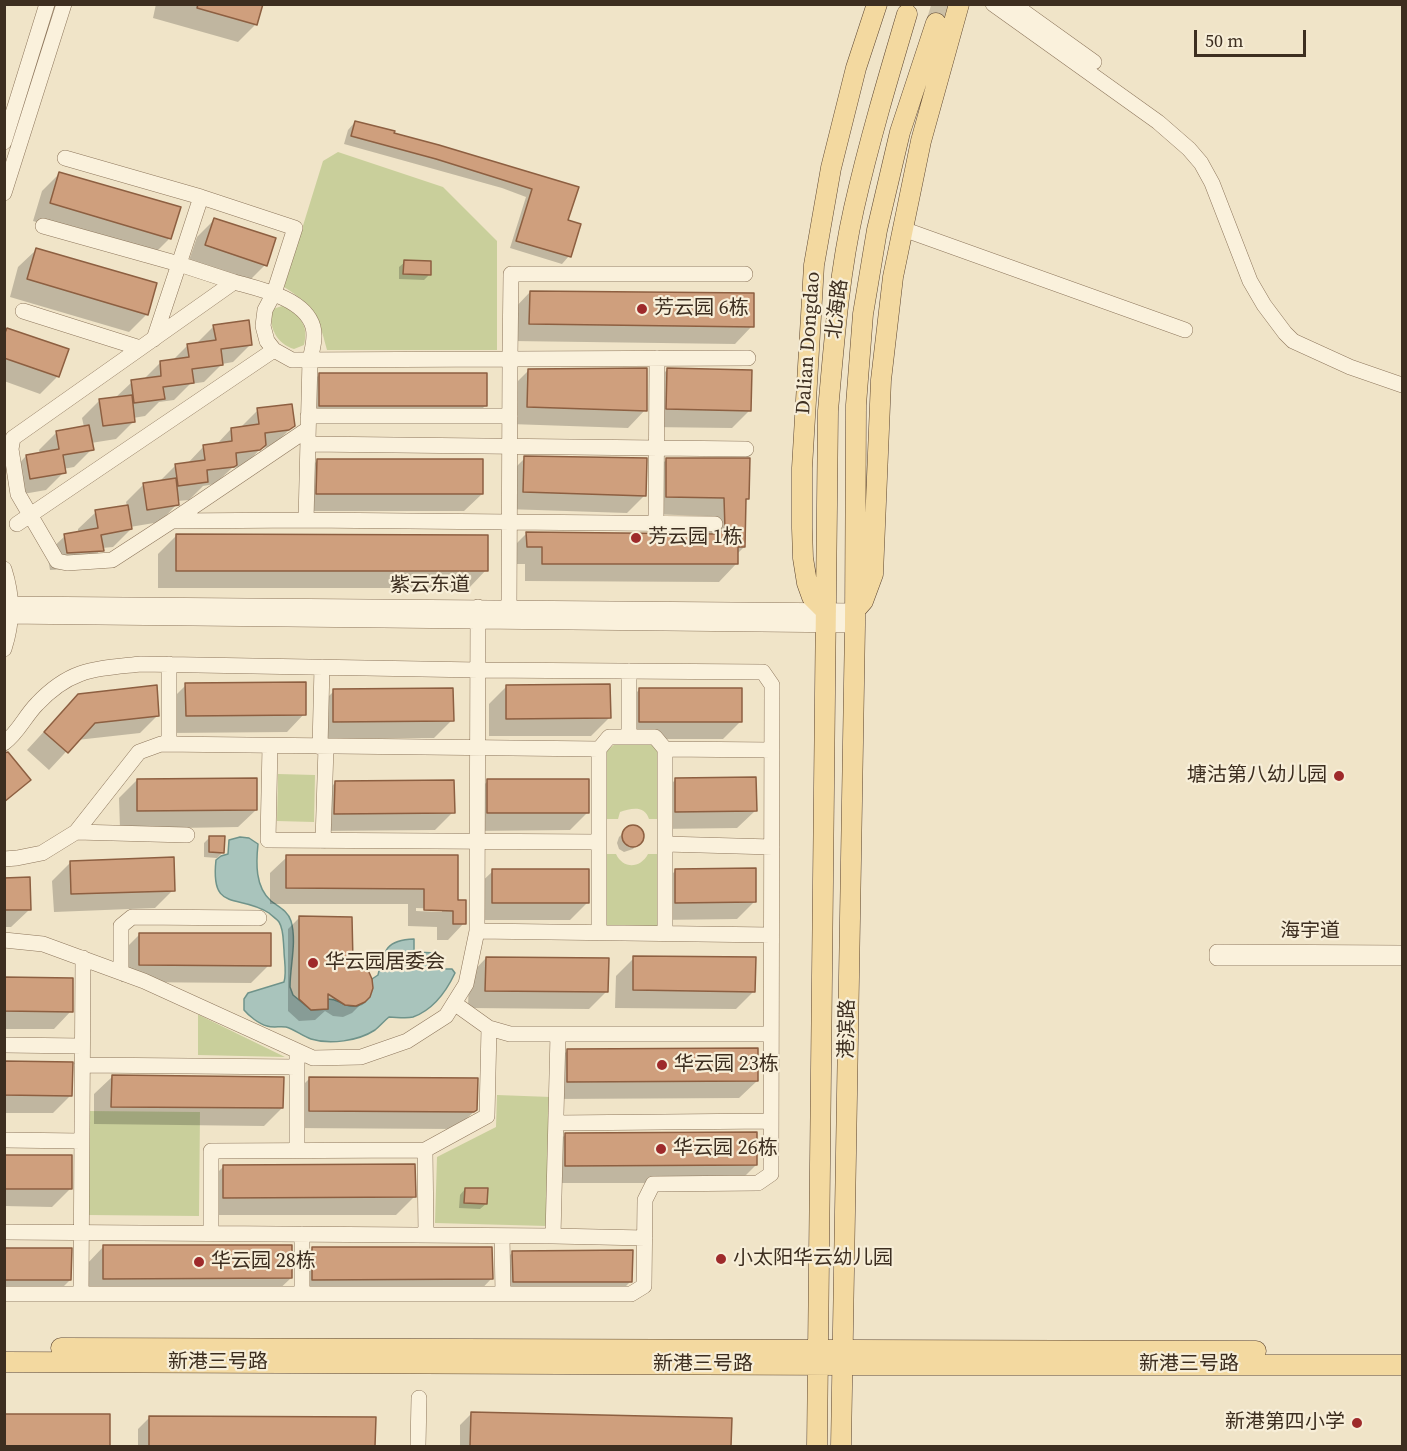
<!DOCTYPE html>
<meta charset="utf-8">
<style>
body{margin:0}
#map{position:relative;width:1407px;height:1451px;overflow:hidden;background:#f0e4c8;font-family:"Source Serif 4",serif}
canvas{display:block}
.frame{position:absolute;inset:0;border:6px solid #3d2e20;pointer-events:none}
.scale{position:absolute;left:1194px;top:30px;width:112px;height:27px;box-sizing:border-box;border:3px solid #3d2e20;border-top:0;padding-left:8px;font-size:18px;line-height:21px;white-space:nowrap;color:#3d2e20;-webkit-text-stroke:4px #f7eed8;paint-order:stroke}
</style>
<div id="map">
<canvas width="1407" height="1451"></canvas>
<div class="frame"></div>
<div class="scale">50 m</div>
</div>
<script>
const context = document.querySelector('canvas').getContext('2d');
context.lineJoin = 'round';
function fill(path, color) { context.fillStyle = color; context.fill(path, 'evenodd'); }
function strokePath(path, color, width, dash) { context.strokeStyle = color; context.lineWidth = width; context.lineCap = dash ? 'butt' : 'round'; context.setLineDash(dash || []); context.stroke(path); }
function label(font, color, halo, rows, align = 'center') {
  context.font = font + ' "Source Serif 4","Noto Sans SC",serif'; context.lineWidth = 4.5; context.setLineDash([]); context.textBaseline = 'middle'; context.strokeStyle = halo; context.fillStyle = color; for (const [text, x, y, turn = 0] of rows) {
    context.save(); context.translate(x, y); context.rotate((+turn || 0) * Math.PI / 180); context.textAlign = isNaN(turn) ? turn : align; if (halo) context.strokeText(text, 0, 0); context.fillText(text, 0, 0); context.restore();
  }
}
const green = new Path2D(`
 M338,152l105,35 54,54v109h-170c-9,-35 -12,-43 -43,-63l39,-126z
 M282,306c18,8 27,19 22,39l-10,4c-17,-5 -27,-23 -21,-40z
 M615,744h36l8,9 1,66h-11c-4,-14 -18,-11 -29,-7l-2,7h-12l1,-68z
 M278,774l37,1 -1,47 -37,-1z
 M606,854h10c7,15 24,15 32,0h12v73h-54z
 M198,1015h1l86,42 -87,-2z
 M497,1095l54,2 -4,129 -112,-3 2,-66 59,-30z
 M88,1111l112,1 -1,104 -112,-1z`);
const water = new Path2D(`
 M240,837l9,1 9,6c-2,19 -3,43 13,57 8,6 17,10 20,20 6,20 -1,45 -1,66l3,8 18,15 17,-1v-10c9,0 11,4 18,6 22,6 24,-11 26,-26l6,-4c6,-25 8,-35 36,-36v13l22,1v16h16l3,4c-9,19 -22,37 -42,44 -7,2 -17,0 -24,0 -5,4 -9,9 -14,13 -17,11 -45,15 -64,9 -9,-3 -17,-10 -25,-12 -6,-1 -13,1 -19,-1 -8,-2 -18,-10 -23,-16v-11l4,-6 36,-11c3,-10 0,-22 0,-32 -1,-9 0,-20 -5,-28 -2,-3 -7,-6 -10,-9 -30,-20 -59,1 -53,-53l5,-4 7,-2 1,-14z`);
const shadow = new Path2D(`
 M156,4h106l-6,20 -18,18 -85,-24z
 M355,122l222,66 -11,33 3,35 -7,8 -52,-16 16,-51 -24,-9 -158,-44 4,-14z
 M59,174l111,64 -18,18 -119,-35 9,-30z
 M215,219l50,46 -18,18 -59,-20 9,-26z
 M36,250l111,64 -18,18 -119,-35 8,-30z
 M405,262l24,13 -5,5 -25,-1v-12z
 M530,292l222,34 -17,18 -223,-3 1,-31z
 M214,326l36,19 -17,17 -11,2 -18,18 -14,2 -16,16 -15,2 -14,14 -12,2 1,3 -18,18 -25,4 1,6 -18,18 -11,2 1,3 -18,18 -34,6 -3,-22 17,-18 14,-2 -1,-4 18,-18 27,-5 -2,-9 18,-18 15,-2 17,-16 11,-2 17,-17 12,-2 16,-16 8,-1z
 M7,330l51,46 -18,18 -36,-13v-49z
 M529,370l116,40 -17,18 -118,-4 1,-36z
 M667,370l83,40 -18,18 -83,-1 1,-40z
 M320,374l165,32 -17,17h-166v-31z
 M258,410l36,15 -18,18 -6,4 -9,1 -14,15 -6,4 -9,1 -17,16 -12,2 -14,14 -12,1v3l-17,18 -30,5 1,2 -18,18 -11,1 -17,20 -35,2 -3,-17 18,-17 13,-3v-4l18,-17 31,-6 -1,-4 18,-18 15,-2 17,-17 11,-1 17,-18 12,-1 15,-16 9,-1z
 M525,458l120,37 -18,18 -121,-4 1,-33z
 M667,459l81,39 -4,3v46l-7,7 -1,10 -17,18 -194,-1v-17h-16v-13l18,-18 180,2v-19l-58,-2v-37z
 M318,460l164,34 -18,17h-165l1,-33z
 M176,536l310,34 -17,18h-311v-34z
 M186,685l118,29 -17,18 -119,1v-30z
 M507,686l102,32 -18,18h-102v-32z
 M639,690l102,31 -18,18h-101v-32z
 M334,691l118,29 -18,18 -118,1v-30z
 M60,714l98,1 -18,18 -63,7 -28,30 -22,-20z
 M4,760l25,20 -25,23z
 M137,780l119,30 -18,17 -118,2 -1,-31z
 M675,780l80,31 -18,17 -79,1v-31z
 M488,781l100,31 -18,18 -100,1v-33z
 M335,783l118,29 -18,18 -118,1v-30z
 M633,827l8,5 1,6 -9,11 -9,3 -5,-3 -2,-6 2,-6 6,-6z
 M210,837l13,15 -6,6 -13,-1v-14z
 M287,857h169v44l8,22 -16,17h-11v-13l-29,-1v-22h-138v-31zM416,908l26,1v3l-26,-1z
 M70,863l103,27 -18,18 -101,4 -2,-31z
 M493,871l95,31 -18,18h-95v-32z
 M675,871l80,30 -18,18 -79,1v-31z
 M4,879l25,31 -18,17h-7z
 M300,917l52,46 12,38 -12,12 -9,4 -10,-1 -8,-5 -10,9 -16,1 -11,-10v-82z
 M140,934l129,31 -18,18 -130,-1 1,-30z
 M486,958l121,33 -18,18 -121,-1 1,-32z
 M634,958l120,33 -18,18 -121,-1 1,-32z
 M4,979l67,32 -17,18h-50z
 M568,1050l189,31 -18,17 -190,1 1,-31z
 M4,1063l67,32 -18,18h-49z
 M112,1077l170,31 -18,18 -170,-2v-30z
 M310,1078l166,32 -21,19 -163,-1v-32z
 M566,1134l190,31 -18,18h-190v-31z
 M4,1156l66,33 -18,18 -48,-1z
 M224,1166l190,31 -18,18h-190v-31z
 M465,1189l21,15 -6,5 -21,-1 1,-13z
 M103,1247l188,31 -18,17 -188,1 1,-31z
 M4,1249l66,31 -18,18 -48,-1z
 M312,1249l179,30 -17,18h-179v-30z
 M513,1252l118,29 -18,18h-118v-29z
 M472,1413l259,7 -1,26h-270v-21z
 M4,1415l105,1v30h-105z
 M150,1417l224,1v28h-236v-17z`);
const building = new Path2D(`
 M198,4h65l-6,21 -60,-17z
 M355,121l40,10 -1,2 45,12 140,42 -11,33 13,4 -10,33 -55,-16 16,-52 -96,-30 -85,-23z
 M59,172l122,35 -10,32 -121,-36z
 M214,218l62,20 -9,28 -62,-21z
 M36,248l121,35 -9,32 -121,-36z
 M404,260l27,1v14l-28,-1z
 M530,291l224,2v34l-225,-3z
 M249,320l3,25 -31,4 2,16 -31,4 2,14 -31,4 2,12 -31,4 -3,-23 30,-4 -1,-15 29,-4 -2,-13 29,-4 -3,-15z
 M7,328l62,21 -10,28 -55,-19v-23z
 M647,368v43l-120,-4 1,-38z
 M667,368l85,2 -1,41 -85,-2z
 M319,373h168v33h-168z
 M132,395l3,27 -32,4 -4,-27z
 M292,404l3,22 -6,4 -24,3 1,12 -6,5 -24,3 1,12 -3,2 -27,3 1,12 -30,4 -3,-22 30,-4 -2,-15 29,-4 -1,-13 28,-4 -2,-16z
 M89,425l5,25 -31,5 3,18 -36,6 -4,-24 33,-6 -3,-18z
 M524,456l123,2 -1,38 -123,-4z
 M666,458h84l-1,41h-3l-1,48h-7v17h-196v-17h-15l-1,-15 189,2 10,-4 -1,-32 -58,-1z
 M317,459h166v35h-167z
 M176,478l3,27 -32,5 -4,-27z
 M128,505l4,24 -31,6 3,16 -37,2 -3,-19 34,-6 -3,-18z
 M176,534l312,1v36h-312z
 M306,682v33l-120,1 -1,-33z
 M610,684l1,34 -105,1v-34z
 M157,685l2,31 -64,7 -27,30 -24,-21 34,-38z
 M453,688l1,33 -121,1v-33z
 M639,688h103v34h-103z
 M8,752l23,28 -27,22v-49z
 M756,777l1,34 -82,1v-34z
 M257,778v32l-120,1v-32z
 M487,779h102v34h-102z
 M454,780l1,33 -121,1 1,-33z
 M622 836a11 11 0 1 1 22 0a11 11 0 1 1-22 0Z
 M209,836h16l-1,17 -15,-1z
 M286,855h172v45h8v24h-13v-13l-29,-1v-21l-138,-1z
 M174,857l1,34 -104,3 -1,-33z
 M756,868v34l-81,1v-34z
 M492,869h97v34h-97z
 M30,877l1,33h-27v-32z
 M299,916l53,1 1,45 9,3 6,5 4,9 1,9 -3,9 -5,5 -9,4 -11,-1 -17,-11v15l-17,1 -12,-11z
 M139,933h132v33l-132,-1z
 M633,956l123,1 -1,35 -122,-2z
 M486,957l123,1 -1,34 -123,-1z
 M4,977l69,1v34l-69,-1z
 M758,1048v33l-191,1v-33z
 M4,1061l69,1 -1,34 -68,-1z
 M112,1075l172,2 -1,31 -172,-1z
 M309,1077l169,1 -1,32 -3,2 -165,-1z
 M757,1132v33l-192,1v-33z
 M4,1155h68v34h-68z
 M415,1164l1,33 -193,1v-33z
 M465,1188h23l-1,16 -23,-1z
 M103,1245h189v33l-189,1z
 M312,1247h180l1,32 -181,1z
 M4,1248h68l-1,32h-67z
 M633,1250l-1,32h-119l-1,-31z
 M471,1412l261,6 -1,28h-261z
 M4,1414h106v32h-106z
 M149,1416l227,1 -1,29h-226z`);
const majorTunnel = new Path2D(`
 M936,23l6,-19`);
const minor = new Path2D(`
 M993,4l165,118 31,27 12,14 11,20 38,98 14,24 21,28 8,8 57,26 52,18
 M1013,4l81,58
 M4,142l43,-138
 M65,158l136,39
 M4,193l60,-189
 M43,226l136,38 -25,75
 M903,229l282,101
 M745,274h-234l-1,85 238,-1
 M234,282l-55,-18 22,-67 94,31 -21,65 -9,17 -2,16 4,15 7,9
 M23,311l117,37
 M308,416h202
 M308,444l438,5
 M306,520l409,4
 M172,521l-60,39 -45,3 -10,-2 -39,-67 -7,-45 2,-11 221,-156c25,7 71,16 79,45 3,11 -1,23 -3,33l-4,160 -134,1 136,-92
 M17,524l257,-174 18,10 218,-1 -1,258
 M656,524l1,-166
 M4,569c9,28 9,52 0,80
 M4,604l851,7
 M4,616l851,9
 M629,737v-66
 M4,743c14,-10 21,-27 33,-39 34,-36 58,-35 104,-40l337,6 285,2 9,13 -1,489 -13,9 -105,1 -8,16 -1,86 -13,8h-627
 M169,744v-80
 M270,746l-2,94 331,2
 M320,747l2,-80
 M665,749l107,1
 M76,832l111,3
 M323,841l3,-94
 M665,844l107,3
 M4,859l13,-1 25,-5 34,-21 63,-80 22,-8 438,5
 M477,931l294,4
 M599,933v-184l10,-12h46l10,12v185
 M4,940l39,4 101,37 169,77 48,-1 46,-16 39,-25 20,-32 11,-53 1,-324
 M1402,953l-185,-1v6h185
 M121,972v-46l11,-9 127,1
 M454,1003l35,25 21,6h48l-5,202 92,2
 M558,1034h213
 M4,1045l78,1
 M82,1065l215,2
 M556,1123l215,-2
 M4,1140l77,1
 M297,1151v-95
 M4,1232l549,4
 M211,1233v-82l214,-1
 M426,1235l-1,-85 62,-34 2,-88
 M502,1236l1,58
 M81,1294l2,-336
 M302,1294v-60
 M418,1446l1,-48`);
const major = new Path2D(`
 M856,609l7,-8 10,-27 8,-194 12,-103 28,-136 38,-137
 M826,611l-14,-14 -5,-14 -4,-25 -1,-30v-60l12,-203 17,-97 25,-100 21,-64
 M61,1348l1195,3
 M4,1362l839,3h559
 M817,1446l11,-1035c6,-68 11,-136 26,-203 15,-66 34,-130 53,-194
 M841,1446l14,-821 1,-220 7,-91 14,-84 23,-98 36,-109`);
const markers = [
 [642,309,6,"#9e2a2b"],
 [636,538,6,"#9e2a2b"],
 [1339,776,6,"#9e2a2b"],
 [313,963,6,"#9e2a2b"],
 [662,1065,6,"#9e2a2b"],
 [661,1149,6,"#9e2a2b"],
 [721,1259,6,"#9e2a2b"],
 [199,1262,6,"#9e2a2b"],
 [1357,1423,6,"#9e2a2b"]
];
const poiNames = [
 ["芳云园 6栋",654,309],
 ["芳云园 1栋",648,538],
 ["塘沽第八幼儿园",1327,776,"right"],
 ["华云园居委会",325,963],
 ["华云园 23栋",674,1065],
 ["华云园 26栋",673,1149],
 ["小太阳华云幼儿园",733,1259],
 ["华云园 28栋",211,1262],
 ["新港第四小学",1345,1423,"right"]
];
const streetNames = [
 ["北海路",838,309,-83],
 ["Dalian Dongdao",809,343,-86],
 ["紫云东道",430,586],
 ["海宇道",1310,932],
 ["港滨路",848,1029,-89],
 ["新港三号路",218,1363],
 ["新港三号路",703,1365],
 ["新港三号路",1189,1365]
];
fill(green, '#c9cf9b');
fill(water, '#a9c4bc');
strokePath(water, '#6f938a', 1.5);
fill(shadow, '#0003');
fill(building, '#cf9f7d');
strokePath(building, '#8d5f41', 1.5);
strokePath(majorTunnel, '#ccc0a6', 20, [20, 10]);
strokePath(minor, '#8d765c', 16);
strokePath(major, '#5b4430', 21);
strokePath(minor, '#faf1dc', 15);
strokePath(major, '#f3d9a0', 20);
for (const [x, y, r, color] of markers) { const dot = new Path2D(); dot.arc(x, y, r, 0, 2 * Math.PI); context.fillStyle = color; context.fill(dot); strokePath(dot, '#f7eed8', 2); }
label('20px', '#3d2e20', '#f7eed8', poiNames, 'left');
label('20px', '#3d2e20', '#f7eed8', streetNames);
</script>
